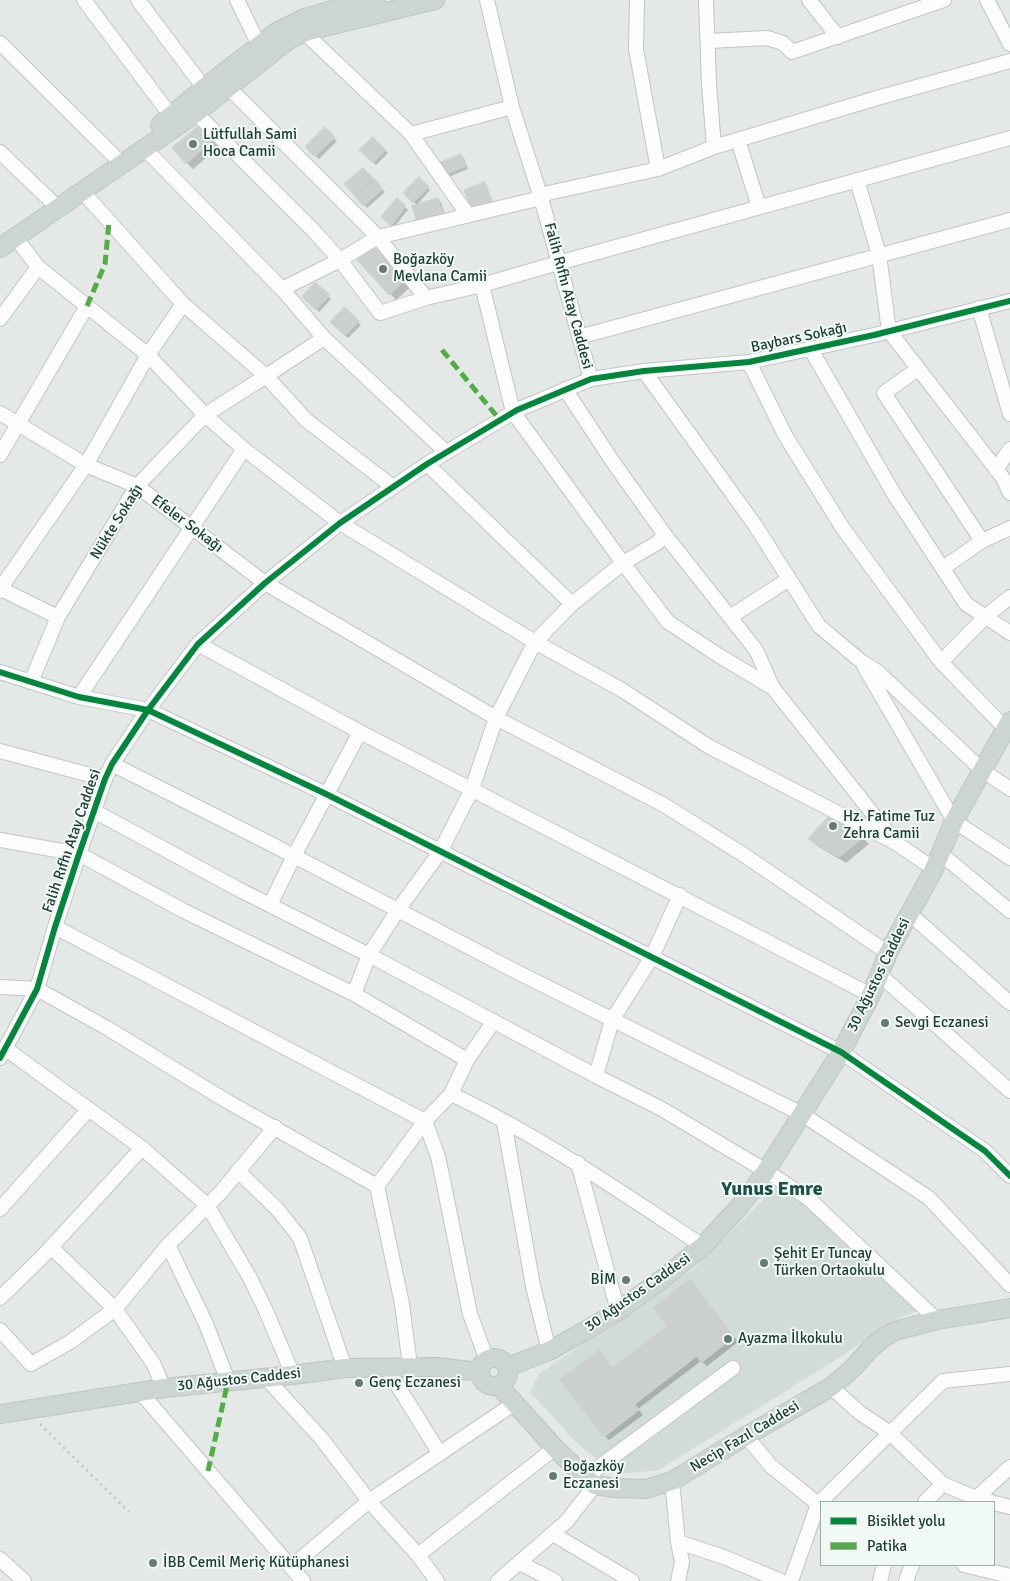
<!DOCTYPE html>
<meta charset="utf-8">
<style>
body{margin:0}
#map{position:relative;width:1010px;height:1581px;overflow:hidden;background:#e4e9e7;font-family:Signika,sans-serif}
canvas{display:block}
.legend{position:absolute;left:820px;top:1501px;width:175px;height:65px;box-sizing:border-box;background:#f1f9f5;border:1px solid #9daea9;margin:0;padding:6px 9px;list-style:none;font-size:15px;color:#203e37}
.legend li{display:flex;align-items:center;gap:10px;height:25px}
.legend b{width:25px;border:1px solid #9daea9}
</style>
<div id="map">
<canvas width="1010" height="1581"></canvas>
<ul class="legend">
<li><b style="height:6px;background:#00873e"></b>Bisiklet yolu</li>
<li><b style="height:6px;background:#52ad45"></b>Patika</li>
</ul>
</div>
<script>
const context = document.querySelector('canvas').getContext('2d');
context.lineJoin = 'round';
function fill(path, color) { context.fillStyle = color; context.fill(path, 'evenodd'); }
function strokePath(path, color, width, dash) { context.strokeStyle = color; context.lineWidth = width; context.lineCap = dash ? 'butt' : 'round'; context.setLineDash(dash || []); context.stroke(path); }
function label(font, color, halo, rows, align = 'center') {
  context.font = font + ' Signika,sans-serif'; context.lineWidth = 4; context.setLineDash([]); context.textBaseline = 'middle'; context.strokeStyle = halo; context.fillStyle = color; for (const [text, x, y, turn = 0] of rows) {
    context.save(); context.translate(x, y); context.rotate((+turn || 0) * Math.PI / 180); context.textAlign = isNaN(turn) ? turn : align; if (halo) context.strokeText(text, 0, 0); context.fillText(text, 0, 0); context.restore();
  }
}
const built = new Path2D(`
 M778,1185l103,82 43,41 -34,14 -48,34 -183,114 -38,4 -18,-10 -24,-19 -49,-53 10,-19 154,-105z`);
const shadow = new Path2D(`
 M201,125l19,21 -27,23 -6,-6z
 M325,129l12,12 -18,18 -12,-12z
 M373,138l15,15 -12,12 -15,-15z
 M461,155l3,3 4,11 -20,8 -3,-3z
 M363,169l22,23 -18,16 -21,-23z
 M419,179l11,11 -13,15 -12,-12z
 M485,184l2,3 7,17 -22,4z
 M438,199l3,3 5,18 -32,-13z
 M397,200l11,10 -14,17 -9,-7z
 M359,260l55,24 -18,16z
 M315,284l16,15 -12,13 -16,-15z
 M345,309l16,16 -13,13 -16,-16z
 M830,816l33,22 6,6 -23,19 -30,-18 -7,-6z
 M694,1285l44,57 -31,24 -6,-5 -63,48 5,6 -34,25 -4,-4 8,-67 56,-43z`);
const building = new Path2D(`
 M201,124l13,15 -28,25 -14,-16z
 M325,127l10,10 -20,20 -10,-10z
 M373,137l13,13 -13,13 -14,-13z
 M461,154l5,12 -22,9 -5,-12z
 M363,168l10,10 -19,17 -10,-11z
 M419,177l10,10 -16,16 -10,-10z
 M375,179l8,10 -20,17 -8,-10z
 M485,182l7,19 -21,7 -7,-18z
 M397,198l9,8 -15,20 -10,-9z
 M438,198l6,19 -26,8 -6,-19z
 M378,242l31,35 -20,18 -32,-35z
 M315,282l15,13 -14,15 -14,-13z
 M345,307l14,14 -14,15 -15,-14z
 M830,815l34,22 -25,20 -31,-18z
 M690,1279l44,58 -33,26 -4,-7 -62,48 4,6 -35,27 -44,-57 39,-30 13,18 55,-42 -14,-18z`);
const path = new Path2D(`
 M40,1424l89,88`);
const minor = new Path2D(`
 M84,0l87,116
 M138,0l66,88
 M237,0l22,45
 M487,0l25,107 29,91 50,181
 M637,0l-1,49 22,120
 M706,0l3,84 5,63
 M809,0l29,37
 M987,0l23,44
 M304,32l107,102 57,81
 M709,41l58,-3 16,5 9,9 152,-52
 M0,43l117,116
 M228,87l150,150 48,61
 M196,113l116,116 28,31 40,53 46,-15 56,-13 76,-22 452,-125
 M411,134l101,-27
 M738,140l21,67
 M145,149l137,140 42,49
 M0,152l51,49
 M857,180l22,75 10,76 114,147 7,15
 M82,191l101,113 83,72 58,-38 122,114
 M482,285l31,127 110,151 45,59 50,33 55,33
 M282,289l58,-29 38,-23 163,-39 7,-5 110,-24 56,-22 163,-49 133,-37
 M979,308l31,106
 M0,319l38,-52 -22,-29
 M579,337l431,-117
 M810,348l84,146 72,110 44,29
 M749,362l36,73 57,92 99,135 64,66 5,3
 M918,369l-34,24 98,148
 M644,371l111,154 64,101 43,36 16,10 104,98 28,19
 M565,389l48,73 52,73 91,115 17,38 119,150
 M0,413l86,52 51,21 128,97 231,135 168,87 80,50 144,98
 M244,449l96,74 195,119 87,48 86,56 188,97 38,26
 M0,455l87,-149 -49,-39
 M427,464l145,140
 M996,470l14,-21
 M943,568l39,-27 28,-13
 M0,589l86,-124 62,-110 -61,-49
 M0,591l1,-2 57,28
 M730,617l59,-38
 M198,644l162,88 511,263
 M941,662l45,-46 24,-19
 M864,666l90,155 56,37
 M0,672l79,25 69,13 178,84 515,258 144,99 25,25
 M31,682l27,-65 79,-131 68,-71 61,-39 40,44 87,67
 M79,697l165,-248 -39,-34 -57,-60 35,-51
 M0,751l105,28
 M112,764l155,78 250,130 285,142 127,84 81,87
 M94,811l144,78 131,66 227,121 64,32 106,63 43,28 128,121
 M0,840l79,14 105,57 170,83 113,66
 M940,853l70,58
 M270,905l24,-49 66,-124
 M910,914l100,89
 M55,927l370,194 13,36 5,23 27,134 17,46
 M880,975l130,116
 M0,987l37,2 70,39 118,72 152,86 25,118 8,62
 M354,994l15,-39 29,-45 42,-58 32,-63 24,-71 39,-76 37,-38 51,-41 34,-20 8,-8
 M6,1049l136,99 65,57 43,73 16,33 27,64
 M0,1058l37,-69 18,-62 24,-73 26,-75 7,-15 36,-54 50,-66 67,-61 75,-60 87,-59 90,-54 74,-31 53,-8 105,-9 125,-27 136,-34
 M596,1076l16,-56 40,-63 28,-62
 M451,1094c89,42 170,98 252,152
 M504,1122l29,164 16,65
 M578,1163l40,148
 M238,1171l40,39 22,28 45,130
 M377,1186l48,-65 26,-27 16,-34 27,-39
 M0,1209l88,-99
 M168,1245l38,79 22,57
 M51,1247l64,62 38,54 11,25
 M0,1298l43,-42 99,-108
 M0,1330l31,34 39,-22 45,-33 53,-64 53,-53 54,-65
 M386,1367l54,87
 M265,1377l56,61 48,63 49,54 19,26
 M831,1387l29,26 30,20 53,51 33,14 16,4
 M141,1393l162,188
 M746,1436l25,30 47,38
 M586,1478l17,-14 130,-96
 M672,1481l6,61 4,20 -4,19
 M925,1502l18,-18
 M972,1502l38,-35
 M994,1503l16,4
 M553,1534l79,47
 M678,1542l46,15 57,24
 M418,1555l137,-107
 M0,1559l24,22
 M520,1563l35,18
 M964,1565l46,11
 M291,1567l78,-66 146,-98
 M498,1581l69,-60 28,-36
 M791,1581l27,-77 125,-123 67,-7
 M880,1581l4,-16
 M906,1581l6,-16`);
const major = new Path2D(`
 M160,125l44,-37 74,-57 27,-13 34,-10 37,-8
 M0,248l196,-135 94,-74 18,-8 127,-31
 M480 1372a14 14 0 1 1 28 0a14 14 0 1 1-28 0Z
 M507,1367l42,-16 34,-19 35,-21 44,-32 41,-33 35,-38 14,-17 14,-20 75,-119 30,-57 17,-42 46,-84 20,-48 56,-100
 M499,1386l56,62 31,30 9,7 20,3 31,1 26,-8 74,-45 85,-49 21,-18 18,-20 13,-11 12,-7 42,-11 73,-12
 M0,1414l164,-26 129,-13 52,-7 91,-1 44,5`);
const quiet = new Path2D(`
 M87,306l18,-42 4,-42
 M442,350l58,70
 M208,1471l20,-90`);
const cycleway = new Path2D(`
 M0,672l79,25 69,13 178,84 515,258 144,99 25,25
 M0,1058l37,-69 18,-62 24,-73 26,-75 7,-15 36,-54 50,-66 67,-61 75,-60 87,-59 90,-54 74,-31 53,-8 105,-9 125,-27 136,-34`);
const markers = [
 [193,144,5,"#657a75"],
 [383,269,5,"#657a75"],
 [833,826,5,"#657a75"],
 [885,1023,5,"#657a75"],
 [764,1263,5,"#657a75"],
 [626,1280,5,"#657a75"],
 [728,1339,5,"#657a75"],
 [359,1383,5,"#657a75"],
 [553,1476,5,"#657a75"],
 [153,1563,5,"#657a75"]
];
const poiNames = [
 ["Lütfullah Sami",203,135],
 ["Hoca Camii",203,152],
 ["Boğazköy",393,260],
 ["Mevlana Camii",393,277],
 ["Hz. Fatime Tuz",843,817],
 ["Zehra Camii",843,834],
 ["Sevgi Eczanesi",895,1023],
 ["Şehit Er Tuncay",774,1254],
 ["Türken Ortaokulu",774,1271],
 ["BİM",616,1280,"right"],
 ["Ayazma İlkokulu",738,1339],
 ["Genç Eczanesi",369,1383],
 ["Boğazköy",563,1467],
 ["Eczanesi",563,1484],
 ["İBB Cemil Meriç Kütüphanesi",163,1563]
];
const streetNames = [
 ["Falih Rıfhı Atay Caddesi",568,296,75],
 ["Baybars Sokağı",799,338,-12],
 ["Nükte Sokağı",117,522,-58],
 ["Efeler Sokağı",187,524,37],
 ["Falih Rıfhı Atay Caddesi",72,841,-71],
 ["30 Ağustos Caddesi",879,975,-64],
 ["30 Ağustos Caddesi",638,1293,-35],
 ["30 Ağustos Caddesi",239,1380,-6],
 ["Necip Fazıl Caddesi",745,1437,-31]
];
const districtNames = [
 ["Yunus Emre",772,1190]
];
fill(built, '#d1dbd7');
fill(shadow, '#0003');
fill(building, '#cbd0ce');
strokePath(building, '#ccd2d0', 1);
strokePath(minor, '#c1c6c4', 16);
strokePath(major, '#bcc5c3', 20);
strokePath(path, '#c0cac7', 2.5, [2.5, 4]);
strokePath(minor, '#fbfcfb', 14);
strokePath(major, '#cdd5d3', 18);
strokePath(quiet, '#52ad45', 5, [10, 5]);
strokePath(cycleway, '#00873e', 6);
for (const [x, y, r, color] of markers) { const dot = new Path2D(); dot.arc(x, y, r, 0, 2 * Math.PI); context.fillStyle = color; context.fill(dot); strokePath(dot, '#f1f9f5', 2); }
label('15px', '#203e37', '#f1f9f5', poiNames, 'left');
label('15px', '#203e37', '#f1f9f5', streetNames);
label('bold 20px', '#1b5146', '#f1f9f5', districtNames);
</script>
